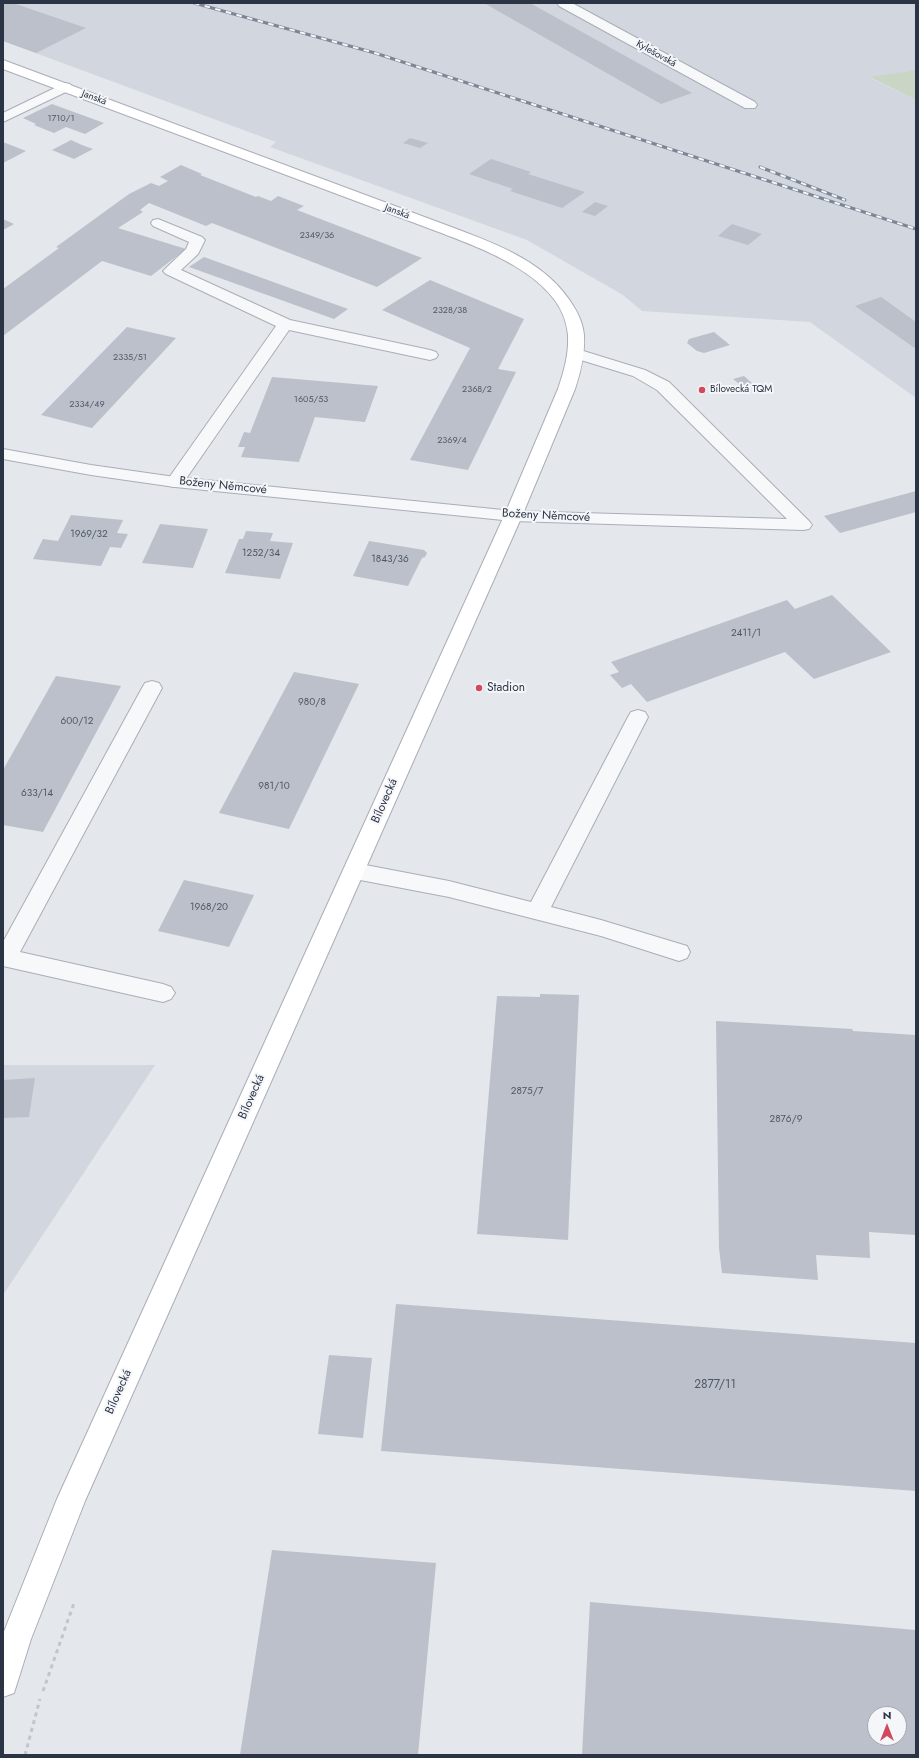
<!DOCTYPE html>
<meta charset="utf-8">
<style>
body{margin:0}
#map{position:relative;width:919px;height:1758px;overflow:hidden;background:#e4e7ec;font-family:Jost,sans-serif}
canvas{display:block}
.frame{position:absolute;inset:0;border:4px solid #2b3445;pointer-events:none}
.north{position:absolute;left:867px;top:1706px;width:40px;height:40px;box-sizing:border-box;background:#f4f6f9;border:1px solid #a4a8b1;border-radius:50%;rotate:0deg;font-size:11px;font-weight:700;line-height:16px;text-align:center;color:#2b3445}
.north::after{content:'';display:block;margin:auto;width:14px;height:18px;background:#d1495b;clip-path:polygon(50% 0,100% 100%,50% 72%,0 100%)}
</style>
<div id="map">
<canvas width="919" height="1758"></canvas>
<div class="frame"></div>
<div class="north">N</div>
</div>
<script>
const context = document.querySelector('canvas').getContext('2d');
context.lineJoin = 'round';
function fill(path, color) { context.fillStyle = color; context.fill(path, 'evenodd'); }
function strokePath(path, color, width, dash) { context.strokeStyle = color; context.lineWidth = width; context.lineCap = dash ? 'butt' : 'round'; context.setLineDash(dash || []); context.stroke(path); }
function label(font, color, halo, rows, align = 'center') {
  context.font = font + ' Jost,sans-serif'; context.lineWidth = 4; context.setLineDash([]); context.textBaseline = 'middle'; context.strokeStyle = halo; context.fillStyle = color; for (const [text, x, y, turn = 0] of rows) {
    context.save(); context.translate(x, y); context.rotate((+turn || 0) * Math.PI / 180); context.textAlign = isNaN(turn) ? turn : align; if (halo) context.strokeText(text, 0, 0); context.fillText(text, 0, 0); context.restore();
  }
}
const built = new Path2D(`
 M3,3h913v67l-45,8 45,22v298l-106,-76 -168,-11 -19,-16 -96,-55 -257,-93 6,-5 -273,-101z
 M3,1065h152l-152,230z`);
const green = new Path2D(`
 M916,70v30l-46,-23z`);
const building = new Path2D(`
 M3,3h10l73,25 -50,25 -33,-12z
 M484,3h46l162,90 -31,11z
 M52,104l52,19 -19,11 -19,-7 -12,6 -20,-8 2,-1 -13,-6z
 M410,138l18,5 -8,5 -17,-5z
 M71,140l11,5 11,4 -19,10 -22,-9z
 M3,142l23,9 -23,12z
 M491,159l40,13 -3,2 57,18 -23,16 -52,-17 3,-2 -44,-15z
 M181,165l21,9 -2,1 56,22 2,-1 13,5 7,-5 26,10 -7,4 125,48 -45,29 -165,-64 -6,3 -57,-23 -9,7 3,2 -25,16 68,21 -35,27 -49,-15 -99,75v-46l1,-1h-1l56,-41 -3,-1 73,-53 22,-11 8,3 9,-5 -8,-4z
 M595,202l13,4 -13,10 -13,-4z
 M3,219l11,5 -11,6z
 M732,224l30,10 -14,11 -30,-9z
 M204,257l144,52 -14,10 -145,-52z
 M430,280l94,39 -26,50 18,3 -48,98 -58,-10 60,-112 -88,-38z
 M881,297l35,25v27l-61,-43z
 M127,327l49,11 -84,90 -51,-13z
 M714,332l16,13 -26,8 -7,-2 -10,-8 2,-4z
 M744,376l9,8 -10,3 -10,-8z
 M272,377l106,9 -13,36 -50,-5 -16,45 -58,-5 4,-10h-7l6,-15 6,1z
 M916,491v21l-76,21 -16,-17z
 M71,515l52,5 -6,13 11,1 -7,14 -11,-1 -9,19 -68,-7 10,-20 15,2z
 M160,524l48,5 -15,39 -51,-5z
 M246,531l27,2 -3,8 23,2 -13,36 -55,-6 14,-34h4z
 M369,541l55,9 3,3 -2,4 -3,1 -14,28 -55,-10z
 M832,595l59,57 -77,27 -29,-27 -138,50 -16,-18 -9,4 -12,-13 9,-3 -8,-10 176,-62 8,9z
 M294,672l65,12 -70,145 -70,-16z
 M56,676l65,10 -78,146 -40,-7v-55z
 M184,880l70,15 -25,52 -71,-16z
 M540,994l39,1 -11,245 -91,-6 20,-238 43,1z
 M716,1021l136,8 1,2 63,4v200l-47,-3 1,26 -54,-3 2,25 -96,-7 -3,-25z
 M35,1078l-6,39 -26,1v-38z
 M396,1304l520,39v148l-535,-40z
 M329,1355l43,3 -9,80 -45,-4z
 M272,1550l164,13 -18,192h-178z
 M590,1602l326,28v125h-334zM875,1714h24v24h-24z`);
const path = new Path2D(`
 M43,1691l31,-88
 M25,1755l15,-56`);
const lane = new Path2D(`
 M158,219l44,18 3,3 -7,14 -17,16 109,50 140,30 6,2 2,3 -2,3 -6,2 -141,-30 -108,156 -6,1 -6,-1 -3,-4 110,-156 -110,-52 -3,-3 3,-3 20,-19 3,-7 -36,-16 -2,-3 2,-3z
 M152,681l7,2 3,5 -142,264 143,32 8,3 4,6 -4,6 -8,3 -160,-36v-24l139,-254 3,-5z
 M638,710l7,2 3,5 -97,190 50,13 86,26 3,6 -3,6 -8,3 -78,-25 -152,-39 -94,-18 -8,-2 -3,-6 3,-6 8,-2 94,18 82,21 97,-185 3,-5z`);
const street = new Path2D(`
 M557,3h15l183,99 2,3 -2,3h-10l-186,-102z
 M65,83l5,1 2,3 -2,3 -67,32v-9z
 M577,349l68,21 24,12 140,139 3,4 -3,4 -6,1 -290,-9 -338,-34 -84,-12 -88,-16v-10l88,16 84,12 338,34 274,8 -130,-129 -24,-14 -62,-19 -2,-3 2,-3z`);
const secondary = new Path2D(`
 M3,60l451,168c45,17 94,35 120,79 5,8 9,18 10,28 1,19 -3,36 -9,54l-53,127 -437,985 -54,138 -17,54 -11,4v-63l54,-135 447,-983 54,-127c6,-18 11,-35 10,-54 -4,-56 -80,-84 -124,-101l-441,-165z`);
const rail = new Path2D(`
 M194,3l181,50 541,176
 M760,167l85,33`);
const markers = [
 [702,390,4,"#d1495b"],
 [479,688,4,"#d1495b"]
];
const farNumbernames = [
 ["1710/1",61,119],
 ["2349/36",317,236],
 ["2328/38",450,311],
 ["2335/51",130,358],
 ["2368/2",477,390],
 ["1605/53",311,400],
 ["2334/49",87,405],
 ["2369/4",452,441]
];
const farStreetnames = [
 ["Kylešovská",656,54,29],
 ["Janská",94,98,21],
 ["Janská",397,212,21]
];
const farPoinames = [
 ["Bílovecká TQM",710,390]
];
const numberNames = [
 ["1969/32",89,535],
 ["1252/34",261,554],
 ["1843/36",390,560],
 ["2411/1",746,634],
 ["980/8",312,703],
 ["600/12",77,722],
 ["981/10",274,787],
 ["633/14",37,794],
 ["1968/20",209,908],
 ["2875/7",527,1092],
 ["2876/9",786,1120]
];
const streetNames = [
 ["Boženy Němcové",223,486,6],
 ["Boženy Němcové",546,516,3],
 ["Bílovecká",385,801,-66],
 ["Bílovecká",252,1097,-66],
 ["Bílovecká",119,1392,-66]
];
const poiNames = [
 ["Stadion",487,688]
];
const nearNumbernames = [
 ["2877/11",715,1385]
];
fill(built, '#d2d6de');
fill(green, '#c9d6c5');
fill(building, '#bbc0ca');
strokePath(lane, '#a9aeb7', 2);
strokePath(street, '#a9aeb7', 2);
strokePath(secondary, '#a9aeb7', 2);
strokePath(path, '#c2c5cb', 3, [4, 4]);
fill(lane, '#f7f8fa');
fill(street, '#f7f8fa');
fill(secondary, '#fff');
strokePath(rail, '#7d8696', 3);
strokePath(rail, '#f4f6f9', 2, [5.5]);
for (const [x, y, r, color] of markers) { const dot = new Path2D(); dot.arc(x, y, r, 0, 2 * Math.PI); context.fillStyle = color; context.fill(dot); strokePath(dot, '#f4f6f9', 1.5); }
label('9px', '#4f5766', null, farNumbernames);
label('10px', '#2b3445', '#f4f6f9', farStreetnames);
label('10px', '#2b3445', '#f4f6f9', farPoinames, 'left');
label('10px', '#4f5766', null, numberNames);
label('12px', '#2b3445', '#f4f6f9', streetNames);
label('12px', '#2b3445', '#f4f6f9', poiNames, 'left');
label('12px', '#4f5766', null, nearNumbernames);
</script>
